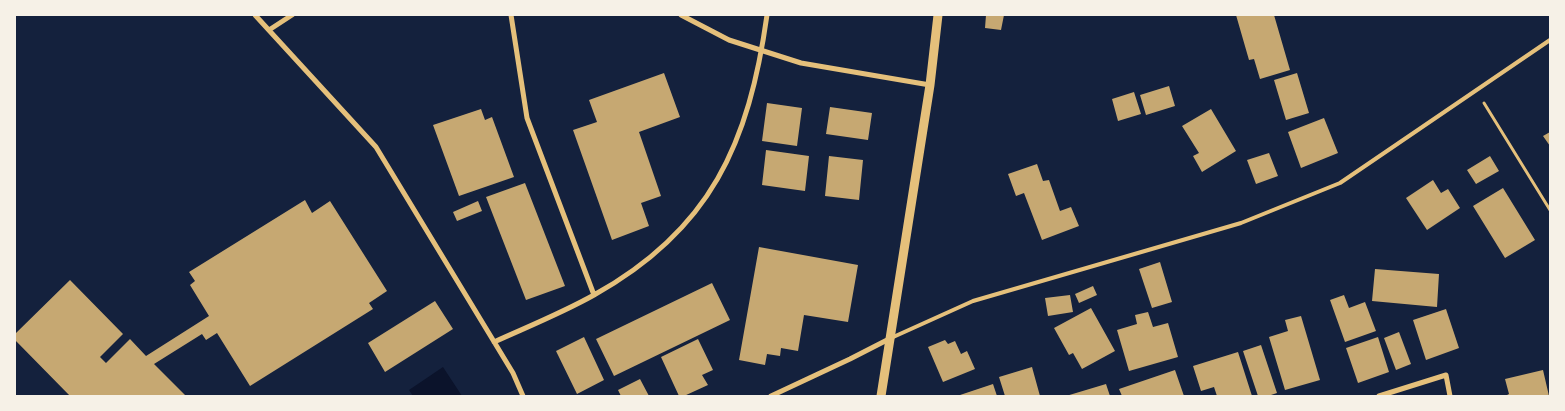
<!DOCTYPE html>
<style>
body{margin:0}
#map{position:relative;width:1565px;height:411px;overflow:hidden;background:#14213d;font-family:"Archivo Narrow",sans-serif}
canvas{display:block}
.frame{position:absolute;inset:0;border:16px solid #f6f1e7;pointer-events:none}
</style>
<div id="map">
<canvas width="1565" height="411"></canvas>
<div class="frame"></div>
</div>
<script>
const context = document.querySelector('canvas').getContext('2d');
context.lineJoin = 'round';
function fill(path, color) { context.fillStyle = color; context.fill(path, 'evenodd'); }
function strokePath(path, color, width, dash) { context.strokeStyle = color; context.lineWidth = width; context.lineCap = dash ? 'butt' : 'round'; context.setLineDash(dash || []); context.stroke(path); }
const water = new Path2D(`
 M443,367l19,29h-49l-4,-6z`);
const building = new Path2D(`
 M986,15h18l-3,15 -16,-2z
 M1236,15h38l16,55 -30,9 -6,-20 -5,1z
 M664,73l16,44 -41,15 22,64 -20,7 8,23 -37,14 -39,-110 24,-8 -8,-22z
 M1297,73l12,40 -23,7 -12,-40z
 M1169,86l6,20 -29,9 -6,-20z
 M1134,92l7,22 -23,7 -6,-22z
 M767,103l35,5 -5,38 -35,-5z
 M830,107l42,6 -4,27 -42,-6z
 M481,109l4,11 7,-3 22,60 -55,19 -26,-71z
 M1211,109l25,42 -34,21 -9,-16 6,-3 -17,-27z
 M1324,118l14,35 -37,15 -13,-36z
 M1550,132v14l-7,-10z
 M766,150l43,6 -4,35 -43,-6z
 M1269,153l9,23 -22,8 -9,-24z
 M829,156l34,4 -4,40 -34,-4z
 M1490,156l9,15 -23,13 -9,-14z
 M1037,164l6,17 6,-1 11,31 11,-4 8,19 -37,14 -18,-47 -8,3 -8,-22z
 M1433,180l8,13 7,-4 12,19 -33,22 -21,-32z
 M525,183l40,103 -39,14 -40,-103z
 M1503,188l32,52 -30,18 -32,-52z
 M305,200l7,13 18,-12 57,90 -18,12 4,6 -123,77 -33,-53 -11,7 -4,-6 -48,30 32,32h-116l-55,-56v-6l55,-54 53,54 -23,23 6,6 24,-24 16,17 63,-40 -19,-31 5,-4 -6,-9z
 M478,201l4,10 -25,10 -4,-9z
 M759,247l99,18 -10,57 -44,-7 -6,36 -17,-3 -1,8 -13,-2 -2,11 -26,-5z
 M1160,262l12,40 -20,6 -13,-39z
 M1375,269l64,5 -2,33 -65,-6z
 M712,283l18,37 -116,56 -18,-37z
 M1093,286l4,9 -18,8 -4,-9z
 M1070,295l3,17 -25,4 -3,-18z
 M1344,295l5,13 16,-6 11,29 -31,11 -15,-42z
 M435,301l18,28 -68,43 -17,-29z
 M1091,308l24,43 -33,18 -9,-16 -4,2 -15,-27z
 M1446,309l13,39 -33,12 -13,-40z
 M1148,312l5,15 15,-4 10,34 -49,14 -12,-41 20,-6 -2,-9z
 M1301,316l19,64 -35,10 -16,-53 19,-6 -3,-11z
 M1399,332l12,32 -15,6 -12,-32z
 M584,337l20,43 -27,14 -21,-43z
 M1378,337l11,35 -31,11 -12,-35z
 M698,339l15,31 -11,5 6,10 -24,11h-5l-18,-39z
 M945,340l3,4 7,-3 6,13 6,-3 8,18 -32,13 -15,-35z
 M1261,345l16,48 -9,3h-10l-15,-45z
 M1238,352l14,44h-35l-3,-9 -13,4 -8,-25z
 M1032,367l8,29h-35l-6,-19z
 M1175,370l9,26h-62l-3,-7z
 M1543,370l6,26h-44l4,-2 -4,-15z
 M640,379l9,17h-28l-3,-6z
 M993,384l4,12h-40z
 M1106,384l4,12h-44z`);
const path = new Path2D(`
 M1484,103l66,107`);
const service = new Path2D(`
 M891,338l82,-37 268,-78 99,-40 210,-143`);
const minor = new Path2D(`
 M255,15l121,132 137,226 10,23
 M511,15l16,103 67,177
 M681,15l48,25 72,23 129,22
 M269,30l23,-15
 M494,342c33,-15 68,-29 100,-47 117,-65 155,-152 173,-280
 M771,396l79,-37 41,-21
 M1379,396l67,-21 4,21`);
const tertiary = new Path2D(`
 M881,396l49,-311 8,-70`);
fill(water, '#0b132b');
fill(building, '#c6a872');
strokePath(path, '#e5c07b', 3);
strokePath(service, '#e5c07b', 4);
strokePath(minor, '#e5c07b', 5);
strokePath(tertiary, '#e5c07b', 9);
</script>
